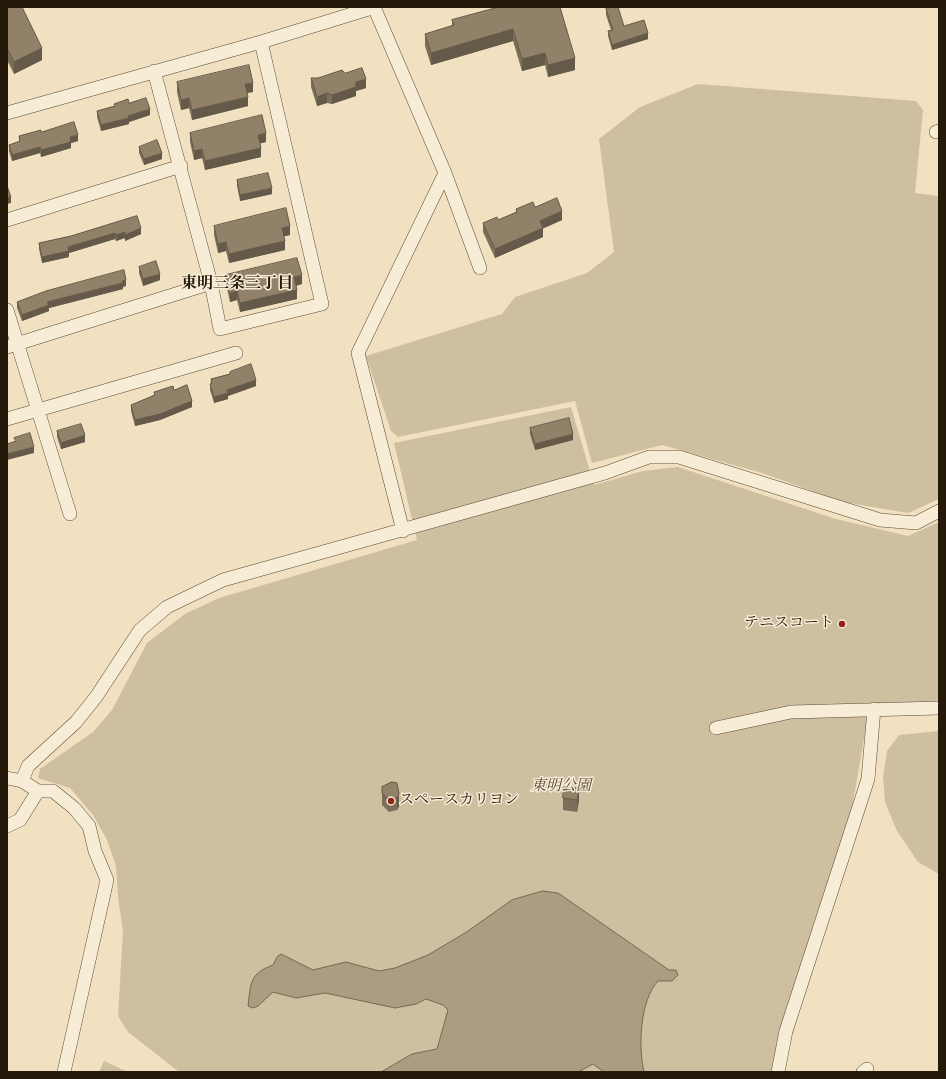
<!DOCTYPE html>
<meta charset="utf-8">
<style>
body{margin:0}
#map{position:relative;width:946px;height:1079px;overflow:hidden;background:#f2e1c0;font-family:"IM FELL Double Pica",serif}
canvas{display:block}
.frame{position:absolute;inset:0;border:8px solid #251909;pointer-events:none}
</style>
<div id="map">
<canvas width="946" height="1079"></canvas>
<div class="frame"></div>
</div>
<script>
const context = document.querySelector('canvas').getContext('2d');
context.lineJoin = 'round';
function fill(path, color) { context.fillStyle = color; context.fill(path, 'evenodd'); }
function strokePath(path, color, width, dash) { context.strokeStyle = color; context.lineWidth = width; context.lineCap = dash ? 'butt' : 'round'; context.setLineDash(dash || []); context.stroke(path); }
function label(font, color, halo, rows, align = 'center') {
  context.font = font + ' "IM FELL Double Pica","Noto Serif JP",serif'; context.lineWidth = 3; context.setLineDash([]); context.textBaseline = 'middle'; context.strokeStyle = halo; context.fillStyle = color; for (const [text, x, y, turn = 0] of rows) {
    context.save(); context.translate(x, y); context.rotate((+turn || 0) * Math.PI / 180); context.textAlign = isNaN(turn) ? turn : align; if (halo) context.strokeText(text, 0, 0); context.fillText(text, 0, 0); context.restore();
  }
}
const green = new Path2D(`
 M698,84l218,17 7,9 -8,83 24,3v303l-31,14 -65,-11 -81,-29 -100,-28 -70,18 -17,-62 -177,36 -7,-6 -25,-75 136,-42 13,-17 72,-24 27,-21 -15,-113 41,-32z
 M571,407l23,78 49,-14 35,-4 158,52 72,17 31,-14v180l-69,2 -18,104 -80,264h-593l-51,-40 -10,-16 5,-85 -5,-34 -2,-31 -9,-26 -14,-25 -23,-27 -32,-10 2,-9 53,-37 19,-22 35,-67 38,-29 34,-16 198,-58 -23,-97z
 M939,731v143l-21,-12 -21,-31 -12,-29 -2,-25 4,-26 12,-16z
 M104,1061l24,11h-29z`);
const water = new Path2D(`
 M543,891l15,2 111,77h7l2,5 -6,6h-14c-18,19 -20,66 -14,91h-40l-11,-8 -15,8h-197l31,-18 25,-5 11,-39 -5,-5 -17,-6 -10,5 -21,4 -70,-15 -29,5 -23,-6 -15,14 -5,2 -5,-2c3,-23 1,-32 25,-41l4,-8 4,-3 32,16 33,-8 33,9 16,-3 33,-13 37,-22 47,-33z`);
const minor = new Path2D(`
 M374,7l71,166 35,95
 M154,71l57,212 9,46 102,-25 -61,-262
 M7,113l254,-71 114,-35
 M936,132l3,-1
 M7,220l174,-54
 M7,310l63,204
 M7,347l204,-64
 M7,419l229,-66
 M403,531l-45,-178 87,-180
 M716,728l75,-16 148,-4
 M7,778l15,3 16,10h15l21,17 15,18 6,25 12,29 -43,192
 M22,781l6,-15 48,-44 20,-25 44,-67 27,-23 56,-27 382,-107 44,-16h30l201,63 36,3 23,-12
 M7,826l13,-6 18,-29
 M778,1072l8,-41 82,-252 6,-70
 M863,1072l4,-3`);
const wall = new Path2D(`
 M7,7l35,53 -28,14 -7,-14z
 M499,7l76,63 -27,7 -3,-12 -23,6 -9,-30 -82,24 -6,-19v-12l27,-8v-6z
 M606,9l18,17 24,13 -36,11 -4,-14v-5l3,-1 -5,-15z
 M345,73l21,15 -10,3v5l-24,8 -5,-1 -10,3 -6,-19v-9h7z
 M177,82l76,10 -6,1 1,13 -56,14 -3,-12 -8,2 -4,-18z
 M129,103l21,12 -21,7v2l-28,7 -4,-14v-6l17,-5v-2z
 M41,132l37,9 -7,2v5l-30,9 -1,-4 -28,8 -3,-10v-6l10,-3v-6z
 M190,133l76,9 -6,1 1,14 -56,13 -3,-12 -8,2 -4,-18z
 M139,147l23,12 -18,6 -5,-12z
 M237,180l35,14 -32,7 -3,-15z
 M535,207l27,13 -19,8v9l-48,21 -12,-26v-9l15,-3 18,-8v-3z
 M137,216l4,18 -16,7v-3l-9,3 -1,-2 -46,14v4l-27,6 -3,-14v-6l32,-7z
 M214,226l76,9 -6,1 1,14 -56,13 -3,-12 -8,2 -4,-18z
 M139,267l21,13 -17,6 -4,-13z
 M226,275l76,9 -6,2 1,13 -57,13 -3,-12 -7,2 -4,-18z
 M126,286l-3,1v2l-74,19v3l-27,10 -5,-13v-6z
 M230,372l26,14 -28,10v3l-14,4 -4,-13 1,-11 19,-5z
 M174,390l18,17 -32,13 -25,6 -4,-15v-6l23,-10v-3z
 M530,428l43,12 -38,10 -5,-16z
 M57,431l28,11 -24,7 -4,-12z
 M392,782l7,24 -2,4 -8,2 -7,-7v-18z
 M563,798l16,2 -2,12 -14,-2z`);
const shadedWall = new Path2D(`
 M513,29v12l-82,24v-12z
 M648,33v6l-36,11v-5z
 M42,48v12l-28,14v-12z
 M545,53v12l-23,6v-12z
 M575,58v12l-27,7v-12z
 M366,79v9l-10,3v5l-24,8v-9l24,-13z
 M253,83v9l-8,1v-9z
 M327,93v10l-10,3v-9z
 M248,97v9l-56,14v-10z
 M189,98v10l-8,2v-10z
 M150,109v6l-21,7v2l-28,7v-6z
 M266,133v9l-8,2v-9z
 M78,135v6l-7,2v5l-30,9v-7l29,-13z
 M40,147v6l-28,8v-6z
 M261,148v9l-56,13v-9z
 M202,149v9l-8,2v-9z
 M162,153v6l-18,6v-6z
 M272,188v6l-32,7v-6z
 M11,197v6l-4,1v-6z
 M562,211v9l-22,10v-9z
 M290,226v9l-8,2v-9z
 M141,228v6l-16,7v-6z
 M543,228v9l-48,21v-9z
 M125,232v6l-9,3v-6z
 M115,233v6l-46,14v4l-27,6v-6l26,-10z
 M285,241v9l-56,13v-9z
 M226,242v9l-8,2v-9z
 M160,274v6l-17,6v-7z
 M302,275v9l-8,2v-9z
 M126,280v6l-3,1v2l-74,19v3l-27,10v-6l25,-13z
 M297,290v9l-57,13v-9z
 M237,291v9l-7,2v-9z
 M256,380v6l-28,10v3l-14,4v-6l13,-7z
 M192,401v6l-32,13 -25,6v-6z
 M573,434v6l-38,10v-6z
 M85,435v7l-24,7v-6z
 M34,447v6l-27,7v-6z
 M579,788v12l-2,12v-12z
 M399,794v12l-2,4v-12z`);
const building = new Path2D(`
 M7,7h15l20,41 -28,14 -7,-14z
 M499,7h61l15,51 -27,7 -3,-12 -23,6 -9,-30 -82,24 -6,-19 29,-9 -2,-5z
 M613,7h5l6,19 20,-6 4,13 -36,12 -4,-14 5,-1 -7,-21z
 M249,65l4,18 -8,1 3,13 -56,13 -3,-12 -8,2 -4,-18z
 M362,68l4,11 -10,3v5l-24,8 -5,-2 -10,4 -6,-19h7l24,-8 3,3z
 M146,98l4,11 -22,7 1,2 -28,7 -4,-14 18,-5 -1,-2 14,-5 1,4z
 M262,115l4,18 -8,2 3,13 -56,13 -3,-12 -8,2 -4,-18z
 M74,122l4,13 -8,2 1,5 -30,8 -1,-3 -28,8 -3,-10 11,-4 -1,-5 22,-6v2z
 M157,140l5,13 -18,6 -5,-12z
 M268,173l4,15 -32,7 -3,-15z
 M7,186l4,11 -4,1z
 M557,198l5,13 -22,10 3,7 -48,21 -12,-26 14,-6 1,3 19,-8 -1,-3 17,-7 2,5z
 M286,208l4,18 -8,2 3,13 -56,13 -3,-12 -8,2 -4,-18z
 M137,216l4,12 -16,7v-3l-9,3 -1,-2 -47,14 1,4 -27,6 -3,-14 32,-7z
 M297,258l5,17 -8,2 3,13 -57,13 -3,-12 -7,2 -4,-18z
 M156,261l4,13 -17,5 -4,-12z
 M124,270l2,10 -4,1 1,2 -76,19 2,3 -27,10 -5,-13 29,-11z
 M251,364l5,16 -29,10 1,3 -14,4 -4,-13 2,-1 -1,-4 19,-5v-2z
 M187,385l5,16 -32,13 -25,6 -4,-15 24,-10 -1,-3 19,-6 1,4z
 M569,418l4,16 -38,10 -5,-16z
 M81,424l4,11 -24,8 -4,-12z
 M30,433l4,14 -27,7v-10l9,-3 -2,-3z
 M392,782l5,1 2,11 -2,4 -8,2 -7,-7v-6z
 M564,787l15,1 -2,12 -14,-2z`);
const markers = [
 [842,624,4,"#8f2418"],
 [391,801,4,"#8f2418"]
];
const poiNames = [
 ["テニスコート",834,624],
 ["スペースカリヨン",399,801,"left"]
];
const parkNames = [
 ["東明公園",561,787]
];
const neighbourhoodNames = [
 ["東明三条三丁目",237,285]
];
fill(green, '#cfbfa1');
fill(water, '#ac9d82');
strokePath(water, '#766852', 1);
strokePath(minor, '#584b37', 14);
strokePath(minor, '#f7ecd6', 13);
fill(wall, '#7c6f59');
fill(shadedWall, '#655a49');
fill(building, '#908168');
strokePath(building, '#655a49', 1);
for (const [x, y, r, color] of markers) { const dot = new Path2D(); dot.arc(x, y, r, 0, 2 * Math.PI); context.fillStyle = color; context.fill(dot); strokePath(dot, '#f7ecd6', 1.5); }
label('15px', '#251909', '#f7ecd6', poiNames, 'right');
label('italic 15px', '#584b37', '#f7ecd6', parkNames);
label('bold 16px', '#251909', '#f7ecd6', neighbourhoodNames);
</script>
